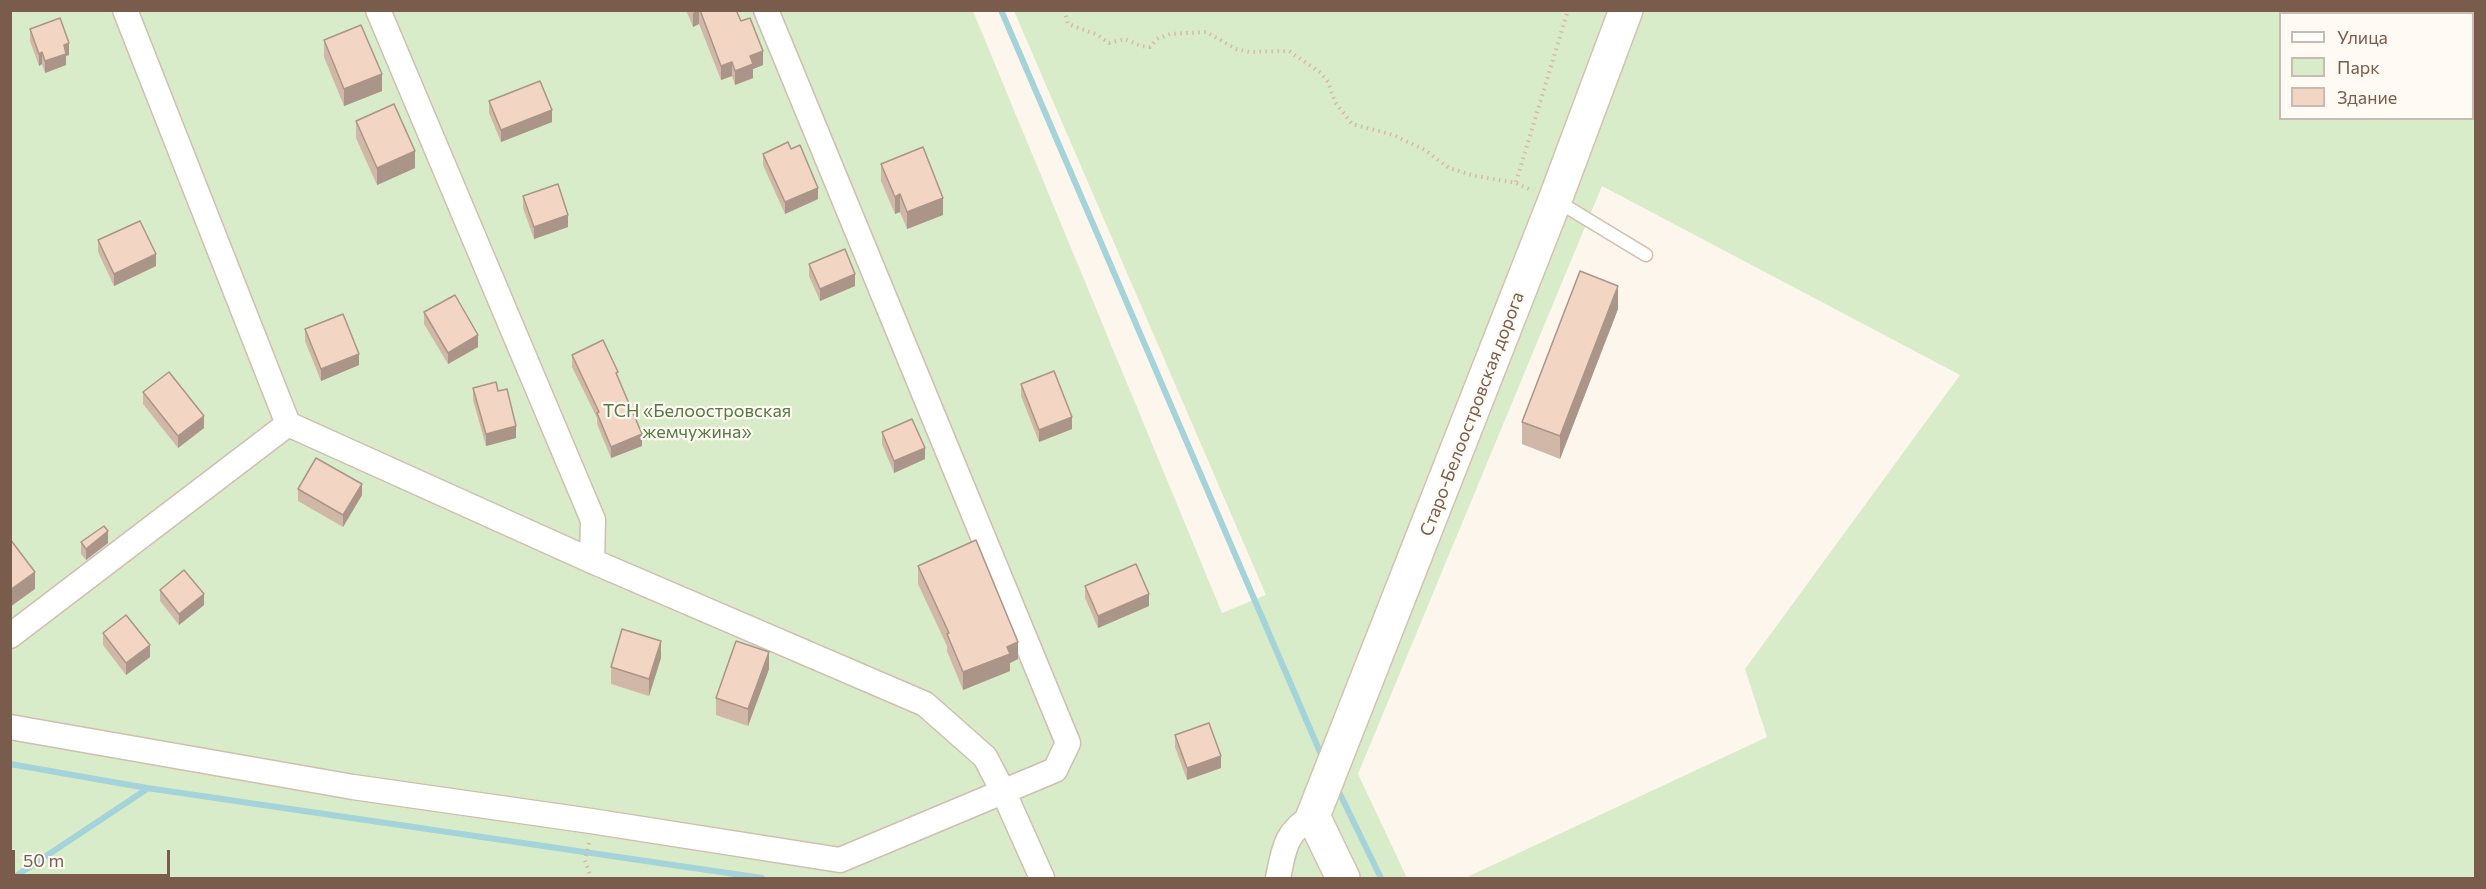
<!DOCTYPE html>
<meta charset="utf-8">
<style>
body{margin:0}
#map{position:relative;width:2486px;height:889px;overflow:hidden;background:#fdf6ec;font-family:Commissioner,sans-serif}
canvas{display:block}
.frame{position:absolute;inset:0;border:12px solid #7a5c4d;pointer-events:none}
.legend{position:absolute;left:2279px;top:12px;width:195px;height:108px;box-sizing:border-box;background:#fffaf3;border:2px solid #cabbb1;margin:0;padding:8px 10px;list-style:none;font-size:18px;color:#7a5c4d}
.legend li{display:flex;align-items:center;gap:12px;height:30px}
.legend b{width:30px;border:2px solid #cabbb1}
.scale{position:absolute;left:12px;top:850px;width:158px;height:27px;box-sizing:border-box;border:3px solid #7a5c4d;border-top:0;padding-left:8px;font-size:18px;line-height:21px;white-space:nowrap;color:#7a5c4d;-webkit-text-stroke:4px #fffaf3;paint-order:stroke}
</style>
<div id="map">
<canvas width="2486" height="889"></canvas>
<div class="frame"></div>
<ul class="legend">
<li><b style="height:8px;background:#fff"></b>Улица</li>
<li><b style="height:16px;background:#d8ecc9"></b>Парк</li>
<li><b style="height:16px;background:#f3d5c3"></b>Здание</li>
</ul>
<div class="scale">50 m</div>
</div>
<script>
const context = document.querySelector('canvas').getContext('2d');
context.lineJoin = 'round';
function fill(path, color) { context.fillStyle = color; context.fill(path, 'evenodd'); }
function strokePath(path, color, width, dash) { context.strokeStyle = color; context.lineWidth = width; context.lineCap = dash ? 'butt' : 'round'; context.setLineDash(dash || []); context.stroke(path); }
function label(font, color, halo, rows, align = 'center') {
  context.font = font + ' Commissioner,sans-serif'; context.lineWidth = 4.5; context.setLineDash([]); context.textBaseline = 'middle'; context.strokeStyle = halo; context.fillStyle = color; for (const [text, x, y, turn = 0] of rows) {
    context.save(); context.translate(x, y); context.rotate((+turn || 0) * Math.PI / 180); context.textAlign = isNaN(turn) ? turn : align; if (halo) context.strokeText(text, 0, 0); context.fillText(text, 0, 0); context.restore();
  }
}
const green = new Path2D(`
 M10,11h963l249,602 44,-18 -252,-584h1461v867h-1010l302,-141 -22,-68 215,-294 -358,-189 -244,588 49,104h-1396zM2280,14h192v104h-192z`);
const stream = new Path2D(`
 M1001,10l322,749
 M10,764l137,24 615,90
 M1339,792l42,86
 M13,878l134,-89`);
const path = new Path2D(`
 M1064,10l4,14 30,11 11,8 16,-4 16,7 9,1 7,-8 13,-5 36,-2 30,17 13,3 40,-1 32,22 7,9 7,20 17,22 41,11 32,15 24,18 26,8 41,7 17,8
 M1516,182l52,-172
 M589,843l-4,17 6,18`);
const lane = new Path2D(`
 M1557,201l89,54`);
const street = new Path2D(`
 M125,10l163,414 304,137 333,143 60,53 19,36 38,85
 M378,10l215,510 -1,41
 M10,636l278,-212
 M10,727l343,60 238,34 249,39 215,-90 13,-27 -302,-733
 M1278,878c6,-29 7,-46 35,-62`);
const secondary = new Path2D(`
 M1343,878l-30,-62 242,-616 71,-190`);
const wall = new Path2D(`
 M686,10h50l27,55 -10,4v9l-18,7 -3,-9 -11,4 -22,-56 -6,3z
 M30,29l39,26 -3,1v9l-21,8 -3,-9 -3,2 -9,-25z
 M324,40l58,51 -38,15 -20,-49z
 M489,101l63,21 -51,20 -12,-29z
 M356,121l59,47 -38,17 -21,-47z
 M791,149l27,50 -33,15 -22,-49v-11z
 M881,164l62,51 -36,14 -7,-17 -5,2 -14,-33z
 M523,196l45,31 -34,12 -11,-31z
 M98,240l58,26 -42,20 -16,-34z
 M809,264l46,22 -35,15 -11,-25z
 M1618,309l-58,150 -38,-15v-22z
 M424,312l54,35 -30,17 -24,-40z
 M305,329l54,36 -38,16 -16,-40z
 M572,355l46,23 24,68 -31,12 -14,-34v-6l-25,-51z
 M1021,384l51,45 -33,13 -18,-46z
 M473,388l25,3 18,47 -30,8 -13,-46z
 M143,392l61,36 -26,20 -35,-44z
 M882,432l43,27 -31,14 -12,-29z
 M298,489l64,6 -19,32 -45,-26z
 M81,542l27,1 -22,17 -5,-6z
 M918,566l100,93 -8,4v8l-47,19 -16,-39v-5l-29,-62z
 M1085,586l64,20 -51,22 -13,-30z
 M160,590l44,15 -25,20 -19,-24z
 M103,633l47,24 -24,18 -23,-30z
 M661,658l-12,38 -38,-12v-17z
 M769,669l-21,57 -32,-11v-17z
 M1175,735l46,33 -34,12 -12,-33z`);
const shadedWall = new Path2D(`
 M699,10v14l-6,3v-14z
 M69,43v12l-3,1v9l-21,8v-12l19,-16z
 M763,51v14l-10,4v9l-18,7v-14l15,-15z
 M42,52v12l-3,2v-12z
 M732,62v14l-11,4v-14z
 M382,74v17l-38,15v-17z
 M552,110v12l-51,20v-12z
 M415,151v17l-38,17v-17z
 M818,188v11l-33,15v-12z
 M900,194v18l-5,2v-17z
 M943,198v17l-36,14v-17z
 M568,215v12l-34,12v-12z
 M156,254v12l-42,20v-12z
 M855,274v12l-35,15v-12z
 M1618,286v23l-58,150v-23z
 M478,335v12l-30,17v-11z
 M359,354v11l-38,16v-12z
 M204,416v12l-26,20v-12z
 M1072,417v12l-33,13v-12z
 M516,426v12l-30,8v-12z
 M642,434v12l-31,12v-11z
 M925,448v11l-31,14v-12z
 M362,484v11l-19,32v-12z
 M108,531v12l-22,17v-11z
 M35,572v17l-25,18v-17z
 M204,594v11l-25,20v-11z
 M1149,594v12l-51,22v-12z
 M661,641v17l-12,38v-17z
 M1018,642v17l-8,4v8l-47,19v-18l44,-25z
 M150,645v12l-24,18v-12z
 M769,652v17l-21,57v-17z
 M1221,756v12l-34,12v-12z`);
const building = new Path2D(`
 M700,10h36l5,11 9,-3 13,33 -13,5 3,8 -18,7 -3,-9 -11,4z
 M60,18l9,25 -5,2 2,9 -21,7 -3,-9 -3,2 -9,-25z
 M361,25l21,49 -38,15 -20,-49z
 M540,81l12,29 -51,20 -12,-29z
 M394,104l21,47 -38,17 -21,-47z
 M788,142l3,7 9,-4 18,43 -33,14 -22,-48z
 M923,147l20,51 -36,14 -7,-18 -5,3 -14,-33z
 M558,184l10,31 -34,12 -11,-31z
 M140,221l16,33 -42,20 -16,-34z
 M845,249l10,25 -35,15 -11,-25z
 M1580,271l38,15 -58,150 -38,-14z
 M455,295l23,40 -30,18 -24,-41z
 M343,314l16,40 -38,15 -16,-40z
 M603,340l15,32 -2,1 26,61 -31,13 -14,-34 2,-1 -27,-57z
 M1054,371l18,46 -33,13 -18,-46z
 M169,372l35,44 -26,20 -35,-44z
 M496,382l2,9 9,-2 9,37 -30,8 -13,-46z
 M912,419l13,29 -31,13 -12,-29z
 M316,458l46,26 -19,31 -45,-26z
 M104,526l4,5 -22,18 -5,-7z
 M10,539l25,33 -25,18z
 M976,540l42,102 -11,5 3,7 -47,18 -16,-38 2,-1 -31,-67z
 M1136,564l13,30 -51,22 -13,-30z
 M184,570l20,24 -25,20 -19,-24z
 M126,615l24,30 -24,18 -23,-30z
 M622,629l39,12 -12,38 -38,-12z
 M736,641l33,11 -21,57 -32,-11z
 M1209,723l12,33 -34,12 -12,-33z`);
const parkNames = [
 ["ТСН «Белоостровская",697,411],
 ["жемчужина»",697,432]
];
const streetNames = [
 ["Старо-Белоостровская дорога",1472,414,-69]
];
fill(green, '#d8ecc9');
strokePath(stream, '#a5d3da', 6);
strokePath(lane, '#d1beb0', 15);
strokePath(street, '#d1beb0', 27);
strokePath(secondary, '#d6c0b0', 36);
strokePath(path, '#d9b8a5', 4, [1.5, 4.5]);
strokePath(lane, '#fff', 12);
strokePath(street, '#fff', 24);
strokePath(secondary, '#fff', 33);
fill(wall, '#d1b7a8');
fill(shadedWall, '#aa9588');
fill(building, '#f3d5c3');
strokePath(building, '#aa9588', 1.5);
label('18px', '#537a41', '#fffaf3', parkNames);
label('18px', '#7a5c4d', '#fffaf3', streetNames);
</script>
